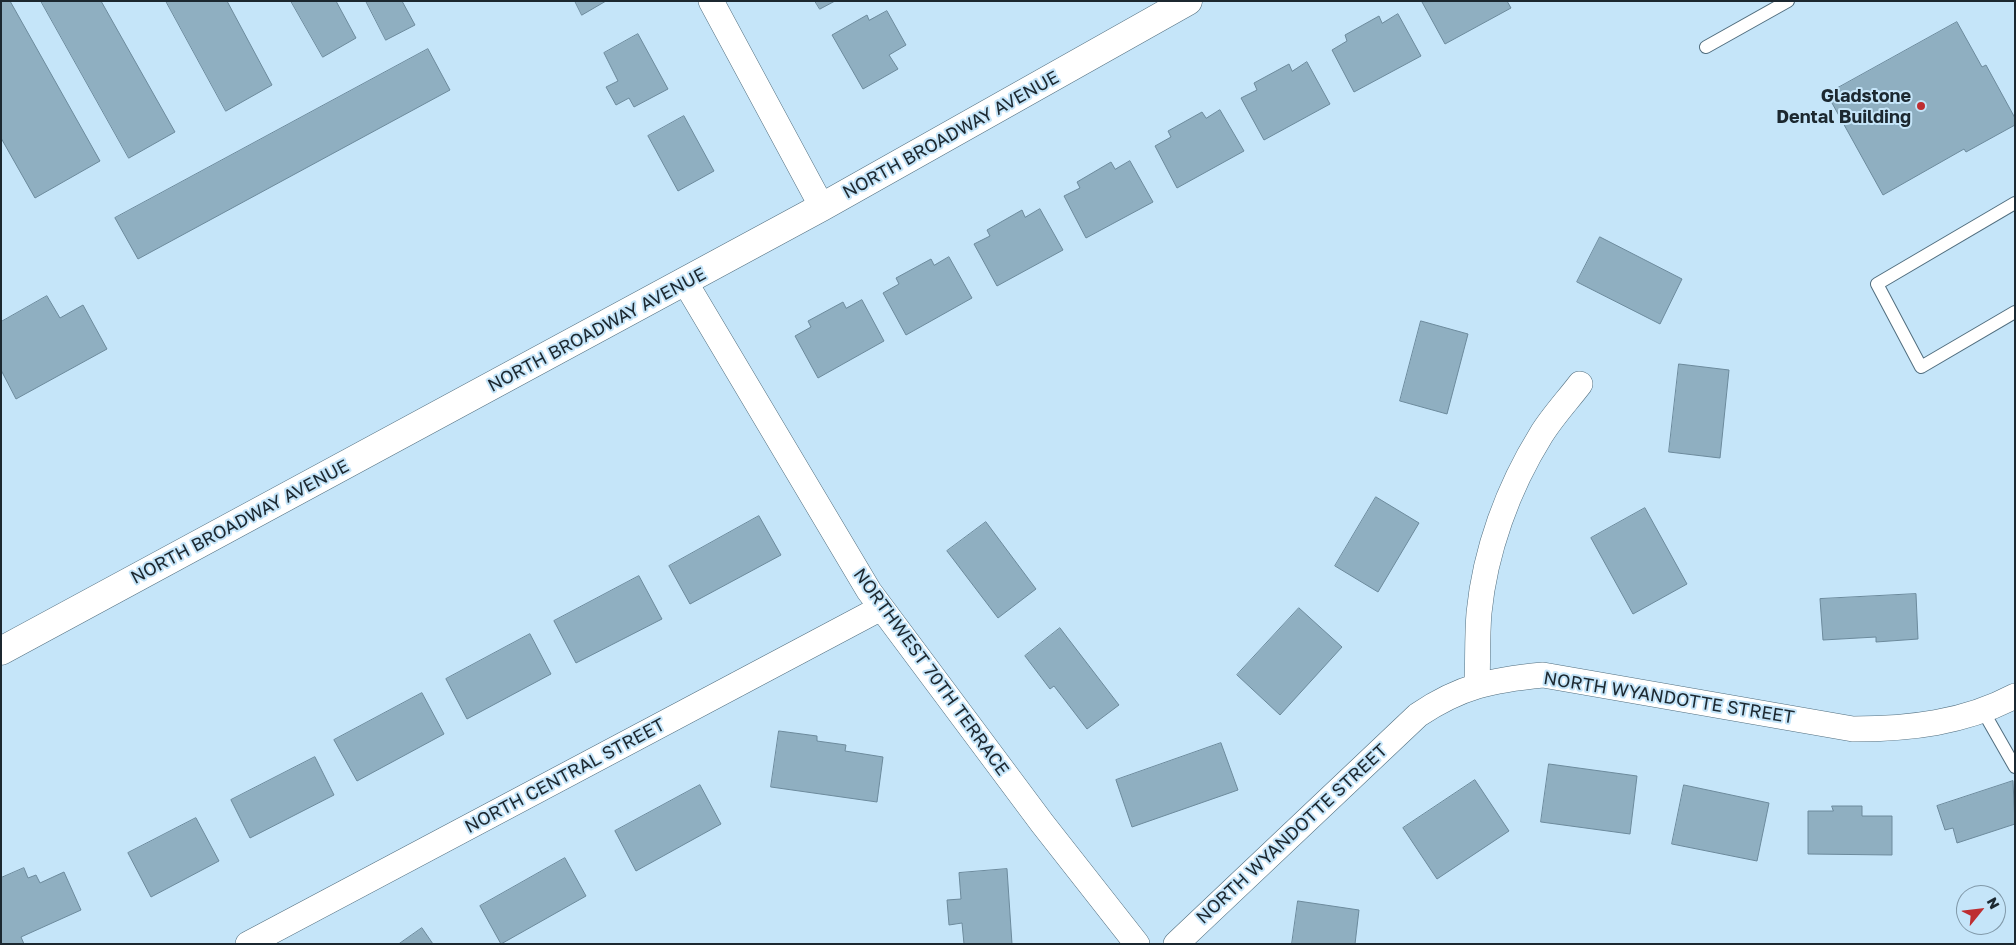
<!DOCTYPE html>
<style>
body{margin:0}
#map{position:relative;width:2016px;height:945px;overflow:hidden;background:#c5e5f9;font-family:"Golos Text",sans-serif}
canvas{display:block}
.frame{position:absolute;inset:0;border:2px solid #1c2830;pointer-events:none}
.north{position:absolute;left:1956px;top:885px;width:50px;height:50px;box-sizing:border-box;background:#c5e5f9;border:1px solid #8199a9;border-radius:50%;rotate:61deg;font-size:14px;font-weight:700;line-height:20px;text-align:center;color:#1c2830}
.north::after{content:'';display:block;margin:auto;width:18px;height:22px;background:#be2e31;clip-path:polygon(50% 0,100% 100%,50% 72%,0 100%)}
</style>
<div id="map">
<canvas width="2016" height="945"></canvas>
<div class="frame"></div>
<div class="north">N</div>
</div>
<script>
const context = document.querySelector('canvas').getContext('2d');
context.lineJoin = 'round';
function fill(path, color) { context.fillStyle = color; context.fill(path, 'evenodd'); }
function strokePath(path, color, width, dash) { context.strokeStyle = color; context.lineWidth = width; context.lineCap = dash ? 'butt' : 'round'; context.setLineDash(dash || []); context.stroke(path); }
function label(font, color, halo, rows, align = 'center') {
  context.font = font + ' "Golos Text",sans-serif'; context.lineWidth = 4; context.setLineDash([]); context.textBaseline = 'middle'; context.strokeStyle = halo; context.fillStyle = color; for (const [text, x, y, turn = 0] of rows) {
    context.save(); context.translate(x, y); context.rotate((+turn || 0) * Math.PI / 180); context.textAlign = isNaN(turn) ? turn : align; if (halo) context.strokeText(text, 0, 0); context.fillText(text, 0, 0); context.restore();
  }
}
const building = new Path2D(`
 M1,1h9l90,160 -65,37 -34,-60z
 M41,1h60l74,131 -46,26z
 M166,1h61l45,84 -46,26z
 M291,1h45l20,37 -33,19z
 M366,1h36l13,24 -29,15z
 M575,1h31l-24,14z
 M815,1h20l-15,8z
 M1507,1l4,7 -66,36 -23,-42z
 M887,11l19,34 -17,10 9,14 -35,20 -31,-54 35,-20 2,5z
 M1398,14l23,42 -67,36 -22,-42 15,-9 -2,-6 34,-19 3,7z
 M1957,22l25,45 4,-2 29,53v7l-49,27 -2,-3 -81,46 -56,-101z
 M638,34l30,55 -34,18 -5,-9 -13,7 -10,-18 12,-6 -14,-28z
 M428,49l22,41 -312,169 -23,-41z
 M1307,62l23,42 -66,36 -23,-42 16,-8 -3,-7 35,-19 3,7z
 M1220,110l24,41 -67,37 -22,-42 16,-9 -3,-6 34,-19 4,6z
 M684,116l30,55 -36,20 -30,-55z
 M1130,161l23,41 -67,36 -22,-42 16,-8 -3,-6 34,-20 4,7z
 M1040,209l23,41 -66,36 -23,-42 16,-8 -3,-6 35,-20 3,7z
 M1600,237l82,42 -22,45 -83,-42z
 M949,257l23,41 -66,37 -23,-42 16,-9 -3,-6 35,-19 3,6z
 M47,296l13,22 23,-13 24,44 -91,50 -15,-29v-48z
 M862,300l22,41 -66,37 -23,-42 16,-9 -3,-6 35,-19 3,6z
 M1421,321l47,13 -21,80 -47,-13z
 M1679,364l50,6 -9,88 -51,-6z
 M1376,497l43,26 -41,69 -43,-26z
 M1645,508l42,76 -54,30 -42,-76z
 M759,516l22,39 -91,49 -21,-38z
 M986,522l50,67 -38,29 -51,-67z
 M639,576l23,43 -86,44 -22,-42z
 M1916,594l2,45 -42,3v-5l-53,3 -3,-41z
 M1299,608l43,39 -62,68 -43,-40z
 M1060,628l59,77 -32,24 -33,-43 -4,3 -25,-33z
 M530,634l21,40 -84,45 -21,-40z
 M422,693l22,41 -87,47 -23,-41z
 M779,731l38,5v5l29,4 -1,6 38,6 -6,45 -106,-15z
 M1221,743l17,47 -106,37 -16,-47z
 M315,757l19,38 -84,43 -19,-38z
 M1549,764l88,12 -7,58 -89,-12z
 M1475,780l34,51 -72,48 -34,-51z
 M2013,781l2,43 -58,19 -4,-15 -8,2 -8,-24z
 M700,785l21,39 -85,47 -21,-40z
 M1684,785l85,18 -12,58 -85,-17z
 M1832,806h30v10h30v39l-84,-1v-43h25z
 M196,818l23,43 -68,36 -23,-44z
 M565,858l21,38 -85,48 -21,-38z
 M24,868l4,10 8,-3 4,8 24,-11 17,38 -60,27 3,7h-23v-66z
 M1007,869l5,75h-48l-2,-21 -13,2 -2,-25 14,-1 -2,-26z
 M1298,901l61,9 -4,34h-63z
 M422,928l11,16h-34z`);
const service = new Path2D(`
 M1706,47l82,-46
 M2015,203l-138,81 44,83 94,-55
 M1983,711l32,56`);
const minor = new Path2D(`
 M711,1l111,206
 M685,282l184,309 173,232 95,121
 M1477,685c1,-24 0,-48 2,-72 6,-62 29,-125 62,-178 11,-18 26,-34 39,-51
 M248,944l633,-336
 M1176,944l242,-229c43,-29 74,-35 125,-40l310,54c56,0 111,-6 162,-33`);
const secondary = new Path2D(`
 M1,651l821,-444 366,-206`);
const markers = [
 [1921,106,5,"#be2e31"]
];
const poiNames = [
 ["Gladstone",1911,96],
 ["Dental Building",1911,117]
];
const streetNames = [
 ["NORTH BROADWAY AVENUE",951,135,-29],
 ["NORTH BROADWAY AVENUE",597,330,-28],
 ["NORTH BROADWAY AVENUE",240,522,-28],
 ["NORTHWEST 70TH TERRACE",931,672,54],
 ["NORTH WYANDOTTE STREET",1669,698,9],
 ["NORTH CENTRAL STREET",565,776,-28],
 ["NORTH WYANDOTTE STREET",1292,834,-43]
];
fill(building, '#8fafc1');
strokePath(building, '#6c8a9c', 1);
strokePath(service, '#516e7f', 14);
strokePath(minor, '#516e7f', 26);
strokePath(secondary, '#516e7f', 29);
strokePath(service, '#fff', 12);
strokePath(minor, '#fff', 25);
strokePath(secondary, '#fff', 28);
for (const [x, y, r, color] of markers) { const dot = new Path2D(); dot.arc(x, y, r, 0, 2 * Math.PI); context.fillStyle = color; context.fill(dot); strokePath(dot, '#c5e5f9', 2); }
label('bold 18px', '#1c2830', '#c5e5f9', poiNames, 'right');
label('18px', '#1c2830', '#c5e5f9', streetNames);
</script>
